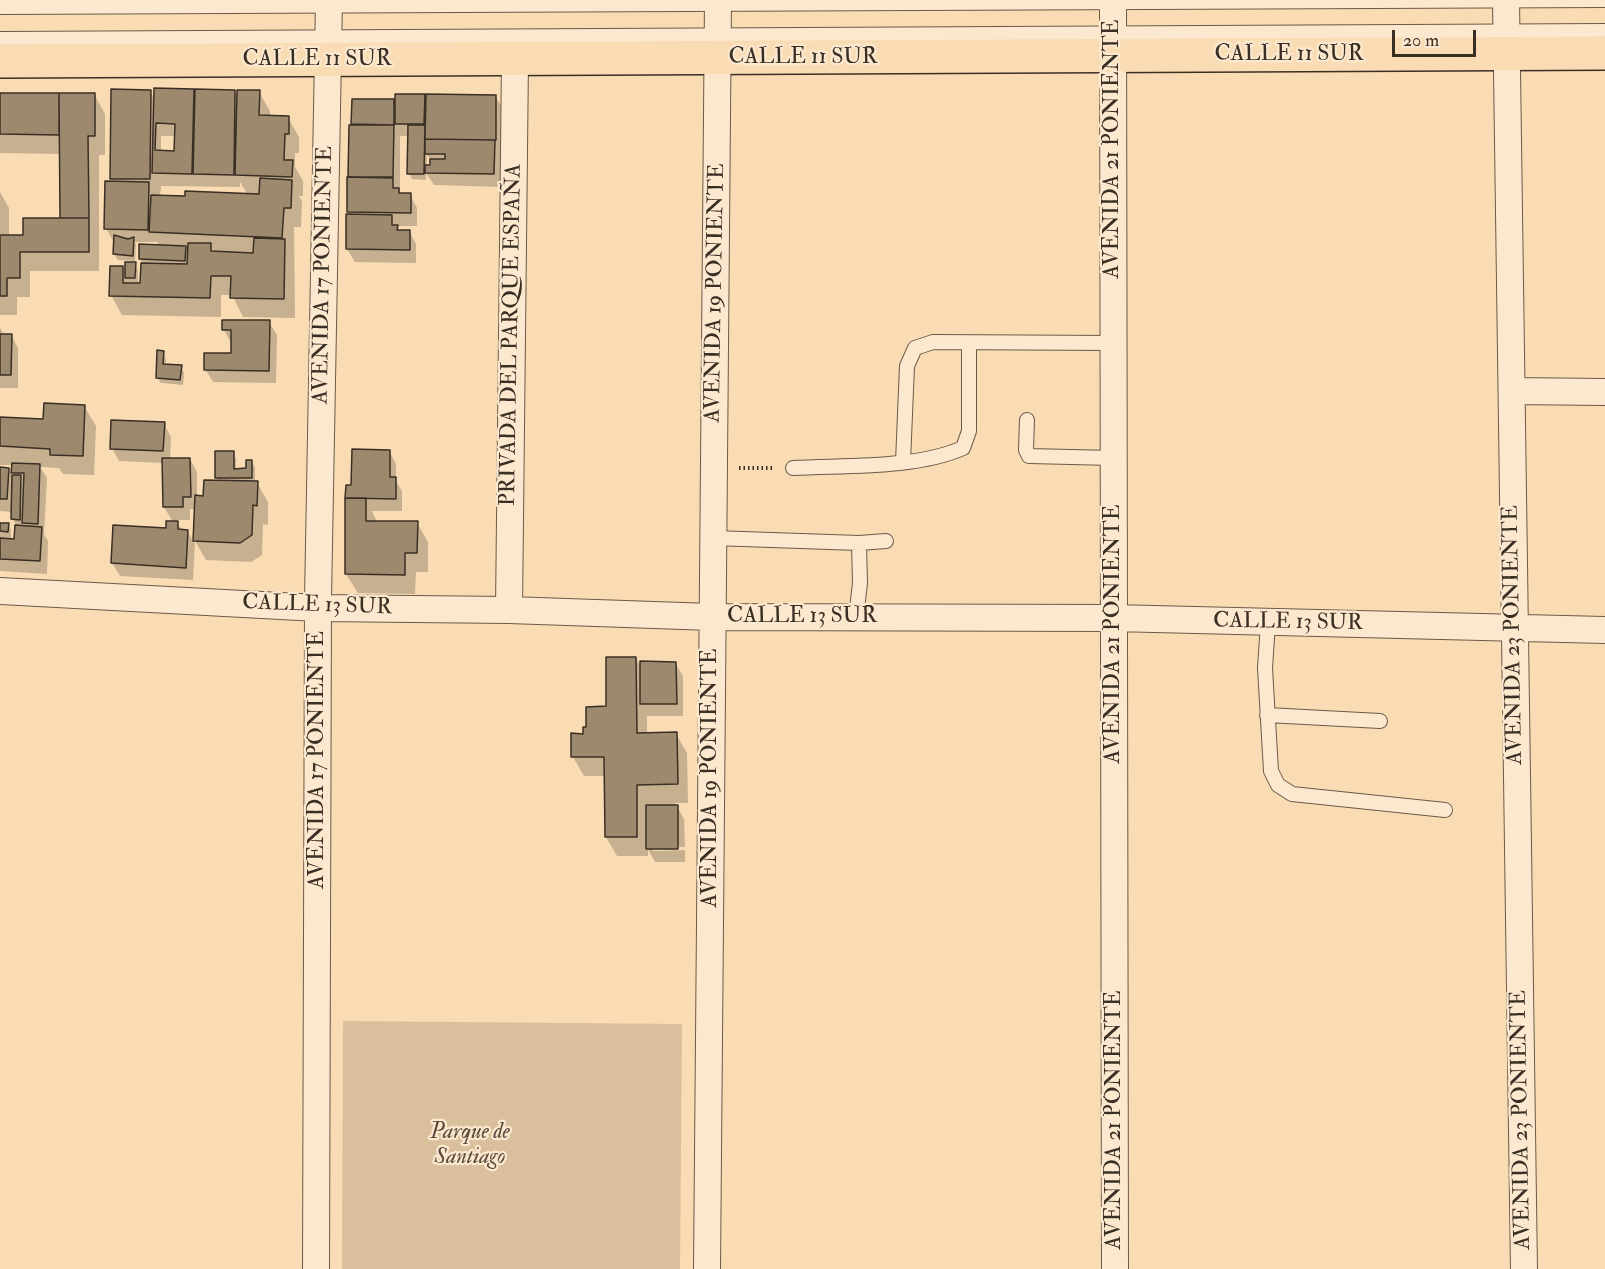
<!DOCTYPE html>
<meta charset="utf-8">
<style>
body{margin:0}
#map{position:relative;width:1605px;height:1269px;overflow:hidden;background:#f9dcb3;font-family:"IM FELL Double Pica",serif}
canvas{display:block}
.scale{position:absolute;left:1392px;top:30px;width:84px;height:27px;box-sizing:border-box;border:3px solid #3a2f24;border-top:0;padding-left:8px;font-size:18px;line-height:21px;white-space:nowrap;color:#3a2f24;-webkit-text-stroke:4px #fbe8ce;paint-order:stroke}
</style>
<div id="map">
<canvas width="1605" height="1269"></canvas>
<div class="scale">20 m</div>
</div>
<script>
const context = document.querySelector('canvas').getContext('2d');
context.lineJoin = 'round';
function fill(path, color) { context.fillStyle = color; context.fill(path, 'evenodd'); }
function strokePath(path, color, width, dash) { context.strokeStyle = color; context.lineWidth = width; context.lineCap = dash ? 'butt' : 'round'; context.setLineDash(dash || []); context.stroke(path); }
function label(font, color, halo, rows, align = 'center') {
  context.font = font + ' "IM FELL Double Pica",serif'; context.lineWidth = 4.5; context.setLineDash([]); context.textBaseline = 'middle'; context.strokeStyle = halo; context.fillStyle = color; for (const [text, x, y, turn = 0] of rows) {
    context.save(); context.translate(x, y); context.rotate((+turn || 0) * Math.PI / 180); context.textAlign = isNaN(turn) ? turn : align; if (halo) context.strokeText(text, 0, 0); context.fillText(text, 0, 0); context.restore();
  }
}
const green = new Path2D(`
 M343,1021l339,3 -2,245h-338z`);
const shadow = new Path2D(`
 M193,90l3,6 38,-4 4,6 21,-6 11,19v6l18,1 11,19v16h-4v14l8,14v15h-4l3,5 -1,26h-7l1,91 -52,-1 -11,-22h-11v22l-99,-2 -11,-20 12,-28 3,6 9,-9 3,6v14h4l1,-20 -3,-5 19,-13 -2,-4h-22l1,3 -1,16 -17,-1 -4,-6 2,-13h-3l-7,-13 7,-46 -2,-4 39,-87 5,10zM161,136h15l-1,16h-14zM240,182l8,13 -88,2 1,-11 79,1z
 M0,94h94l11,20v41h-6v116h-69v26h-13v18h-17v-123l9,16v29h16l37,-18 -1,-65 -61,-1z
 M397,95l99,2 7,12 -2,78 -67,-2 -8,-12v7l-14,-1 -3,-6v-37h-9v57l1,1 9,1 7,13v18h-20l3,5h9l7,13v19l-61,-1 -8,-13 3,-33 -2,-4 2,-86h3v-26l44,1zM427,154l5,9 -1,4h-4z
 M224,321l45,1 8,13 -1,48 -63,-1 -8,-13 27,-14 -1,-12 -7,-13z
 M0,328l4,7h7l7,13v40h-18z
 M163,353l3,6v7l15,1 3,6 -1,12 -22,-2 -4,-6z
 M84,406l12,20 -2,49 -31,-1 -4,-6 -19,-1 7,11 -3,56 4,7 -1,33 -47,-3v-47h8l3,6v10h4l1,-15 -3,-6v-7l-13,-1v-42h8l5,8v-12h-13v-46l45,2z
 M164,424l7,13 -1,22h20l7,13v25h8l14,-15 -2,-4 16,-25 3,6v11h12l3,-9 4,6v16h2l11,19v23l-5,-1 -1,31 -11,7 -45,-2 -11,-19 -2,39 -73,-4 -8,-13 55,-34 6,-7 -9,-15v-44l-45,-2 -7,-13zM190,509h6l-1,35 -8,-13h-5l-6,-11h14z
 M389,451l7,13v17l6,10v20h-30l5,11 40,1 11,19v30h-12l-1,22 -57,-1 -12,-19 7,-87z
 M636,658l5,10 34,-5 8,13v40h-36v18h29l11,19 1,50h-13l9,16 1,28 -32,1v3l32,-1v12h-30l-7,-13v7h-31l-11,-19v-61h-22l-11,-19 15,-29 19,-20z`);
const building = new Path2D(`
 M154,88l40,1 -2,85 -40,-1zM156,123l19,1 -1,27 -19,-1z
 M111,89l40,1 -1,89h-40z
 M195,89l40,1 -1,85 -41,-1z
 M237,90h23l-1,25 30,1v18h-4l-1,26h9l-1,17 -57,-2z
 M0,93h59v42l-59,-1z
 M59,93h36v43h-7l1,82h-29z
 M395,94h30l-1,30h-29z
 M426,94l70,1v45l-71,-1z
 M352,99h42v26l-43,-1z
 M349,125h45l-1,52h-45z
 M408,125h17l-1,49h-17z
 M425,139l70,1 -1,34 -69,-1v-8h5v-6h15v-5h-20z
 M347,177l46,1v10h6v5h12v20l-64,-1z
 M260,178l32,2 -1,28h-7l-2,30 -133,-6 2,-37 34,1v-5l74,3z
 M105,181l44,1 -1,48 -44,-1z
 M346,214l46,1v10h6l-1,5h13v20l-64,-1z
 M23,218h66v34h-69v26h-13v18h-7v-61h23z
 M114,235l14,4 6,-2 -1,19 -20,-2z
 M254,238l31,1 -1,60 -54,-1 1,-22h-20l-1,22 -101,-2 1,-30h13v17h17l1,-20 46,1 1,-21h23v8l42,2z
 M139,244l47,2 -1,15 -46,-2z
 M125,262h11l-1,16h-10z
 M222,320h48l-1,51 -65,-1v-17h27v-23h-9z
 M0,334h12l-1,41h-11z
 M157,350l7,1 -1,13 19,1 -2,15 -24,-2z
 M44,403l41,2 -2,51 -33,-1v-6l-50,-3v-29l43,2z
 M111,420l54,2 -2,29 -53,-2z
 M352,449l38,1v27h6v22l-51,-1 1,-13h5z
 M215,451h19v18l12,-1v-8h6v18h-37z
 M162,458h28l1,39h-8v10h-20z
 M12,463l28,1 -2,60 -16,-1 2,-50h-13z
 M0,467l9,1 -2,31h-7z
 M12,475h9l-1,45 -9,-1z
 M204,480l54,1 -1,25 -4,-1 -1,30 -12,8 -47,-2 2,-46 8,1z
 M345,498h21v23h52l-1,32h-12v22l-60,-1z
 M166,521h12v8l10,1 -2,38 -75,-5 2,-38 53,3z
 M0,523h9l-1,9 -8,-1z
 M15,525l27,2 -2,34 -40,-2v-21l14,1z
 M606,657h30l1,76 40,-1 1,52 -41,1v52h-32l-1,-80h-33v-24l12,1v-7h3v-20l20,-1z
 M640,661l36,1 1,42h-37z
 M646,805h32v44h-32z`);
const path = new Path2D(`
 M739,468h35`);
const service = new Path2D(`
 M0,7l1605,-7
 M0,39l1605,-8
 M1027,420l-1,30 3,6 84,2
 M903,462l4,-96 8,-18 18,-6 180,1
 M793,468c52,-3 122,1 170,-20l6,-17v-88
 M713,538l146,5 27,-2
 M856,618l4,-35 -1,-40
 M1268,623l-3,45 6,103 7,14 14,9 153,16
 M1267,715l113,6`);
const minor = new Path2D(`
 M1113,0l2,1269
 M1506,0l18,1269
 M1512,391l93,1
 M0,591l318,17 191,2 203,7 401,1 492,12
 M509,610l6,-551
 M316,1269l2,-670 11,-599
 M707,1269l11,-1269`);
const primary = new Path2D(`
 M0,61l1605,-8`);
const streetNames = [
 ["CALLE 11 SUR",1289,55],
 ["CALLE 11 SUR",803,58],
 ["CALLE 11 SUR",317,60],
 ["AVENIDA 21 PONIENTE",1113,149,-90],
 ["AVENIDA 17 PONIENTE",324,275,-89],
 ["AVENIDA 19 PONIENTE",716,293,-89],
 ["PRIVADA DEL PARQUE ESPAÑA",512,335,-89],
 ["CALLE 13 SUR",317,606,2],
 ["CALLE 13 SUR",802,617],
 ["CALLE 13 SUR",1288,623,1],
 ["AVENIDA 21 PONIENTE",1114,634,-90],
 ["AVENIDA 23 PONIENTE",1514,635,-91],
 ["AVENIDA 17 PONIENTE",318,760,-90],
 ["AVENIDA 19 PONIENTE",711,778,-90],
 ["AVENIDA 21 PONIENTE",1115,1120,-90],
 ["AVENIDA 23 PONIENTE",1522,1120,-91]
];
const parkNames = [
 ["Parque de",470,1133],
 ["Santiago",470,1158]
];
fill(green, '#d9bf9b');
fill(shadow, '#0003');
fill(building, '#9d896e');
strokePath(building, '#3a2f24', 1.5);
strokePath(service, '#6a5a48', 16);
strokePath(minor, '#6a5a48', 28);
strokePath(primary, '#3a2f24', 36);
strokePath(path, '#3a2f24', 4, [1.5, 3]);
strokePath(service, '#fbe8ce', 14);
strokePath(minor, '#fbe8ce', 26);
strokePath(primary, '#f9dcb3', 33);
label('22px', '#3a2f24', '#fbe8ce', streetNames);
label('italic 22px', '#5a4c3c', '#fbe8ce', parkNames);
</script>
